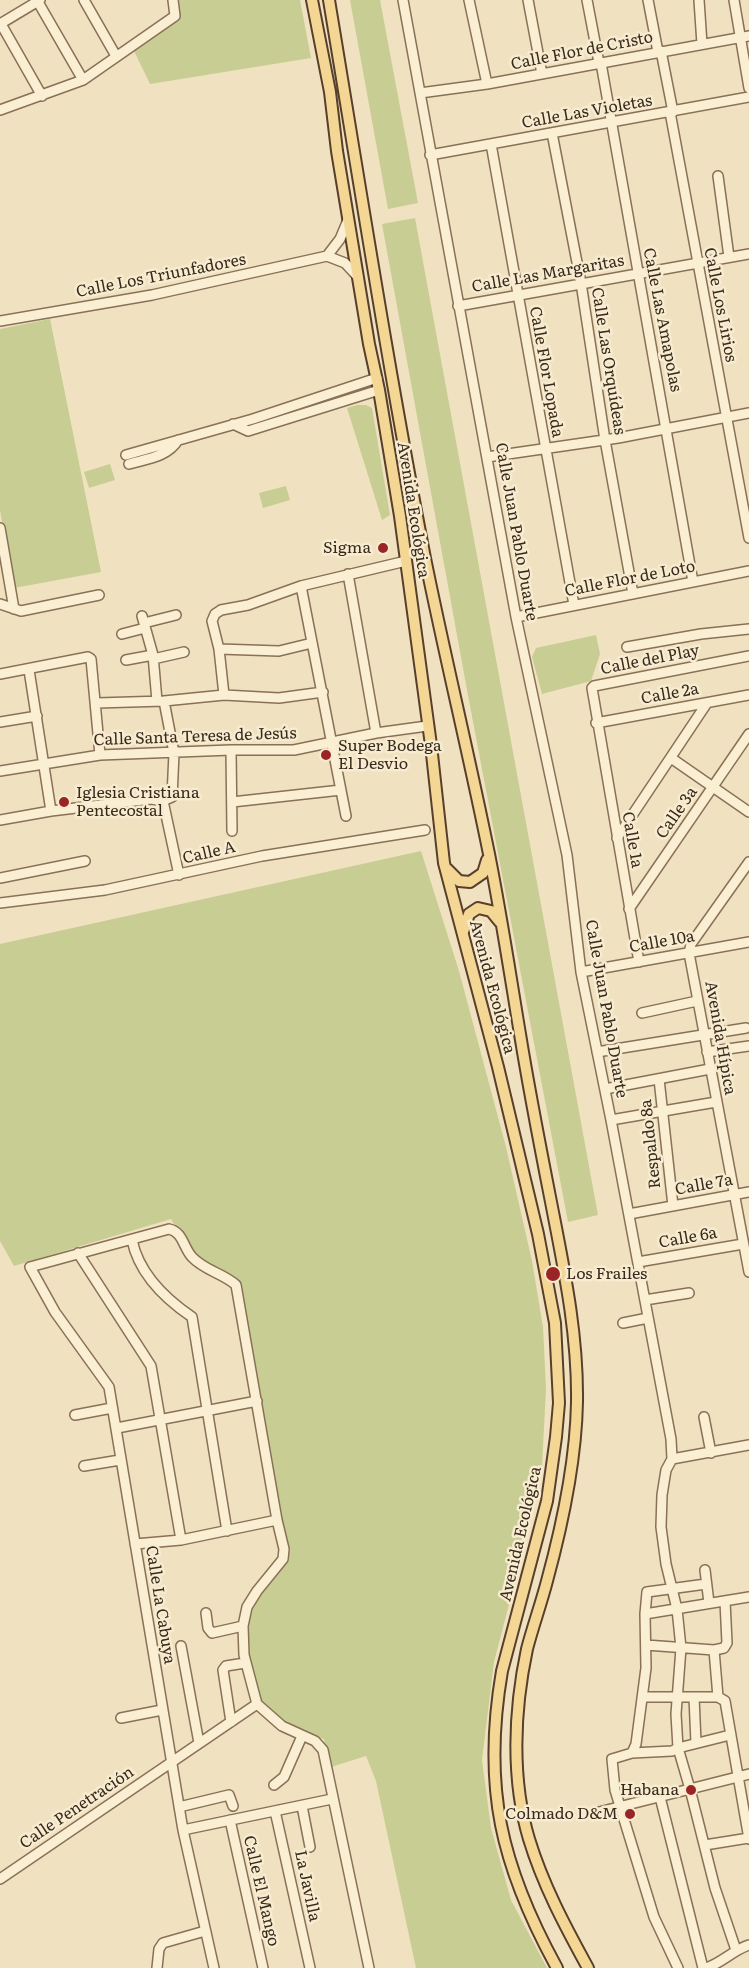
<!DOCTYPE html>
<meta charset="utf-8">
<style>
body{margin:0}
canvas{display:block;background:#f0e1c0}
</style>
<canvas width="749" height="1968"></canvas>
<script>
const context = document.querySelector('canvas').getContext('2d');
context.lineJoin = 'round';
function fill(path, color) { context.fillStyle = color; context.fill(path, 'evenodd'); }
function strokePath(path, color, width, dash) { context.strokeStyle = color; context.lineWidth = width; context.lineCap = dash ? 'butt' : 'round'; context.setLineDash(dash || []); context.stroke(path); }
function label(font, color, halo, rows, align = 'center') {
  context.font = font + ' Literata,serif'; context.lineWidth = 5; context.setLineDash([]); context.textBaseline = 'middle'; context.strokeStyle = halo; context.fillStyle = color; for (const [text, x, y, turn = 0] of rows) {
    context.save(); context.translate(x, y); context.rotate((+turn || 0) * Math.PI / 180); context.textAlign = isNaN(turn) ? turn : align; if (halo) context.strokeText(text, 0, 0); context.fillText(text, 0, 0); context.restore();
  }
}
const green = new Path2D(`
 M176,0h124l11,58 -161,26 -17,-35 41,-29z
 M350,0h30l38,203 -30,6z
 M415,218l183,997 -30,7 -101,-532 -85,-466z
 M50,319l51,253 -87,16 -14,-78v-181z
 M357,405h9l6,3 18,107 -8,5 -35,-112z
 M110,464l5,16 -26,8 -5,-16z
 M286,486l4,14 -27,8 -4,-15z
 M596,635l4,19 -9,27 -49,13 -10,-37 4,-9z
 M421,851l38,120 47,176 26,114 11,66 3,62 -4,77 -13,62 -35,134 -12,98 9,68 20,72 36,68h-131l-40,-187 -10,-25 -38,12 -4,-29 -25,-7 -22,-14 -19,-19 -9,-32 -2,-28 3,-32 35,-47 -46,-277 -37,-18 -14,-16 -17,-30 -157,47 -14,-25v-297z`);
const minor = new Path2D(`
 M84,0l32,56
 M403,0l113,617 51,238 14,117 30,148 60,319 1,20 -6,11 -4,25 -1,32 5,37 11,45 4,39 -5,66 2,34 12,41 25,99 21,62
 M469,0l18,84
 M528,0l14,74
 M587,0l12,63
 M648,0l10,52
 M699,0l3,44
 M734,0l15,88
 M38,2l45,78
 M0,24l40,-24
 M1,24l41,72
 M661,51l12,61
 M601,63l92,519
 M420,93l67,-9 262,-48
 M0,110l83,-30 92,-64 -2,-16
 M670,112l79,426
 M552,133l29,150 24,157 28,154
 M491,144l83,461
 M430,155l319,-58
 M718,176l11,81
 M327,256l13,-17 8,-19
 M458,306l291,-52
 M0,321l152,-26 175,-39 18,7 13,14
 M233,424l15,7 131,-41
 M126,455l127,-36 124,-41
 M487,457l131,-19 131,-25
 M129,464c17,-5 39,-7 49,-24
 M0,528l14,81
 M348,574l28,159
 M301,586l45,230
 M0,604l21,7 78,-16
 M142,616l11,39 4,46
 M516,617l233,-46
 M144,623l32,-8
 M122,634l23,-6
 M627,647l74,-13 48,-5
 M219,649l60,2 33,-8
 M153,659l31,-7
 M126,660l27,-5
 M29,670l22,141
 M0,674l88,-17 3,2 9,96
 M224,695l-5,-46 -7,-28 3,-7 6,-4 27,-5 53,-19 105,-25
 M97,703l67,-2 60,-6 55,3 44,-6
 M0,722l37,-6
 M596,723l153,-28
 M231,750l1,81
 M671,758l78,54
 M0,771l100,-16 131,-5h63l82,-17 51,-7
 M163,801l9,-4 2,-44 -10,-52
 M163,801l16,74
 M232,802l109,-12
 M0,820l51,-9 100,-12 12,2
 M617,838l90,-135
 M749,862l-58,82 -2,9 60,319
 M0,878l85,-17
 M0,903l105,-13 157,-34 163,-26
 M629,909l120,-175
 M639,962l-47,-274 2,-2 155,-30
 M581,972l168,-30
 M642,1013l55,-12
 M597,1052l149,-24
 M707,1052l42,-6
 M659,1079l14,127
 M605,1089l105,-20
 M611,1120l105,-18
 M629,1214l120,-22
 M132,1240c7,34 32,58 60,77l35,214
 M78,1253l73,113 30,174
 M638,1262l105,-18
 M645,1300l44,-7
 M623,1323l25,-5
 M75,1415l37,-7
 M704,1417l7,36
 M117,1428l140,-27
 M672,1459l77,-14
 M84,1466l36,-6
 M135,1544l46,-4 96,-20
 M705,1570l4,33
 M206,1613l2,15 4,5 31,-7
 M645,1614l104,-17
 M646,1645l68,5 10,-2 3,-5 -2,-42
 M181,1646l18,97
 M714,1650l4,47
 M643,1697h75l7,4 24,138
 M694,1697l2,46
 M121,1718l41,-8
 M231,1722l-8,-52 3,-4 19,-3
 M632,1753l4,-9 10,-76 -1,-54 2,-22 59,-8
 M274,1785l10,-8 18,-41
 M660,1797l43,171
 M302,1806l8,41
 M179,1807l50,-12 4,11
 M275,1811l35,157
 M595,1813l154,-39
 M230,1820l33,148
 M183,1830l149,-31
 M705,1845l44,-7
 M0,1879l257,-175
 M157,1968l2,-19 4,-6 42,-12
 M214,1968l-31,-138 -74,-443 -54,-75 -25,-45 139,-38c14,3 14,18 23,28 13,14 31,16 44,28l41,235 7,29 -1,10 -26,32 -10,16 -4,19 1,29 13,49 25,22 33,15 8,9 46,218
 M678,1968l-24,-51 -39,-127 -3,-31 20,-6 40,-2 6,-3 52,-13
 M706,1968c16,-5 27,-18 43,-23`);
const major = new Path2D(`
 M312,0l18,92 7,59 32,193 10,46 21,126 31,229 13,118 54,204 40,167 17,89 4,80 -3,34 -9,64 -45,170c-20,116 -1,195 55,297
 M329,0c31,186 60,373 96,558 20,99 44,197 64,296 12,60 21,120 31,180 9,56 20,112 31,168 13,67 27,132 26,200 -1,58 -15,124 -30,179 -6,23 -14,45 -20,68 -13,61 -16,130 2,190 14,46 36,87 59,129
 M447,869l12,12 11,1 13,-9 4,-13
 M463,932l6,-18 9,-6 13,3 9,11`);
const markers = [
 [383,548,6,"#9b2526"],
 [326,755,6,"#9b2526"],
 [64,802,6,"#9b2526"],
 [553,1274,8,"#9b2526"],
 [691,1790,6,"#9b2526"],
 [630,1814,6,"#9b2526"]
];
const streetNames = [
 ["Calle Flor de Cristo",582,51,-11],
 ["Calle Las Violetas",587,112,-10],
 ["Calle Las Margaritas",548,274,-10],
 ["Calle Los Triunfadores",161,276,-11],
 ["Calle Los Lirios",720,305,79],
 ["Calle Las Amapolas",662,320,79],
 ["Calle Las Orquídeas",608,361,81],
 ["Calle Flor Lopada",546,372,80],
 ["Avenida Ecológica",413,510,81],
 ["Calle Juan Pablo Duarte",516,532,80],
 ["Calle Flor de Loto",630,579,-11],
 ["Calle del Play",650,660,-11],
 ["Calle 2a",670,694,-10],
 ["Calle Santa Teresa de Jesús",195,737,-2],
 ["Calle 3a",677,813,-55],
 ["Calle 1a",632,840,80],
 ["Calle A",209,853,-13],
 ["Calle 10a",662,942,-10],
 ["Avenida Ecológica",492,987,75],
 ["Calle Juan Pablo Duarte",606,1009,80],
 ["Avenida Hípica",720,1038,80],
 ["Respaldo 8a",651,1144,-96],
 ["Calle 7a",704,1185,-10],
 ["Calle 6a",688,1238,-10],
 ["Avenida Ecológica",521,1534,-77],
 ["Calle La Cabuya",160,1605,81],
 ["Calle Penetración",77,1808,-34],
 ["La Javilla",307,1886,78],
 ["Calle El Mango",261,1891,77]
];
const poiNames = [
 ["Sigma",371,548],
 ["Super Bodega",338,746,"left"],
 ["El Desvio",338,764,"left"],
 ["Iglesia Cristiana",76,793,"left"],
 ["Pentecostal",76,811,"left"],
 ["Los Frailes",566,1274,"left"],
 ["Habana",679,1790],
 ["Colmado D&M",618,1814]
];
fill(green, '#c8ce93');
strokePath(minor, '#897157', 12);
strokePath(major, '#573f2c', 14);
strokePath(minor, '#faeed3', 9);
strokePath(major, '#f5d795', 10);
for (const [x, y, r, color] of markers) { const dot = new Path2D(); dot.arc(x, y, r, 0, 2 * Math.PI); context.fillStyle = color; context.fill(dot); strokePath(dot, '#f7ebd0', 2); }
label('16px', '#382a1c', '#f7ebd0', streetNames);
label('16px', '#382a1c', '#f7ebd0', poiNames, 'right');
</script>
